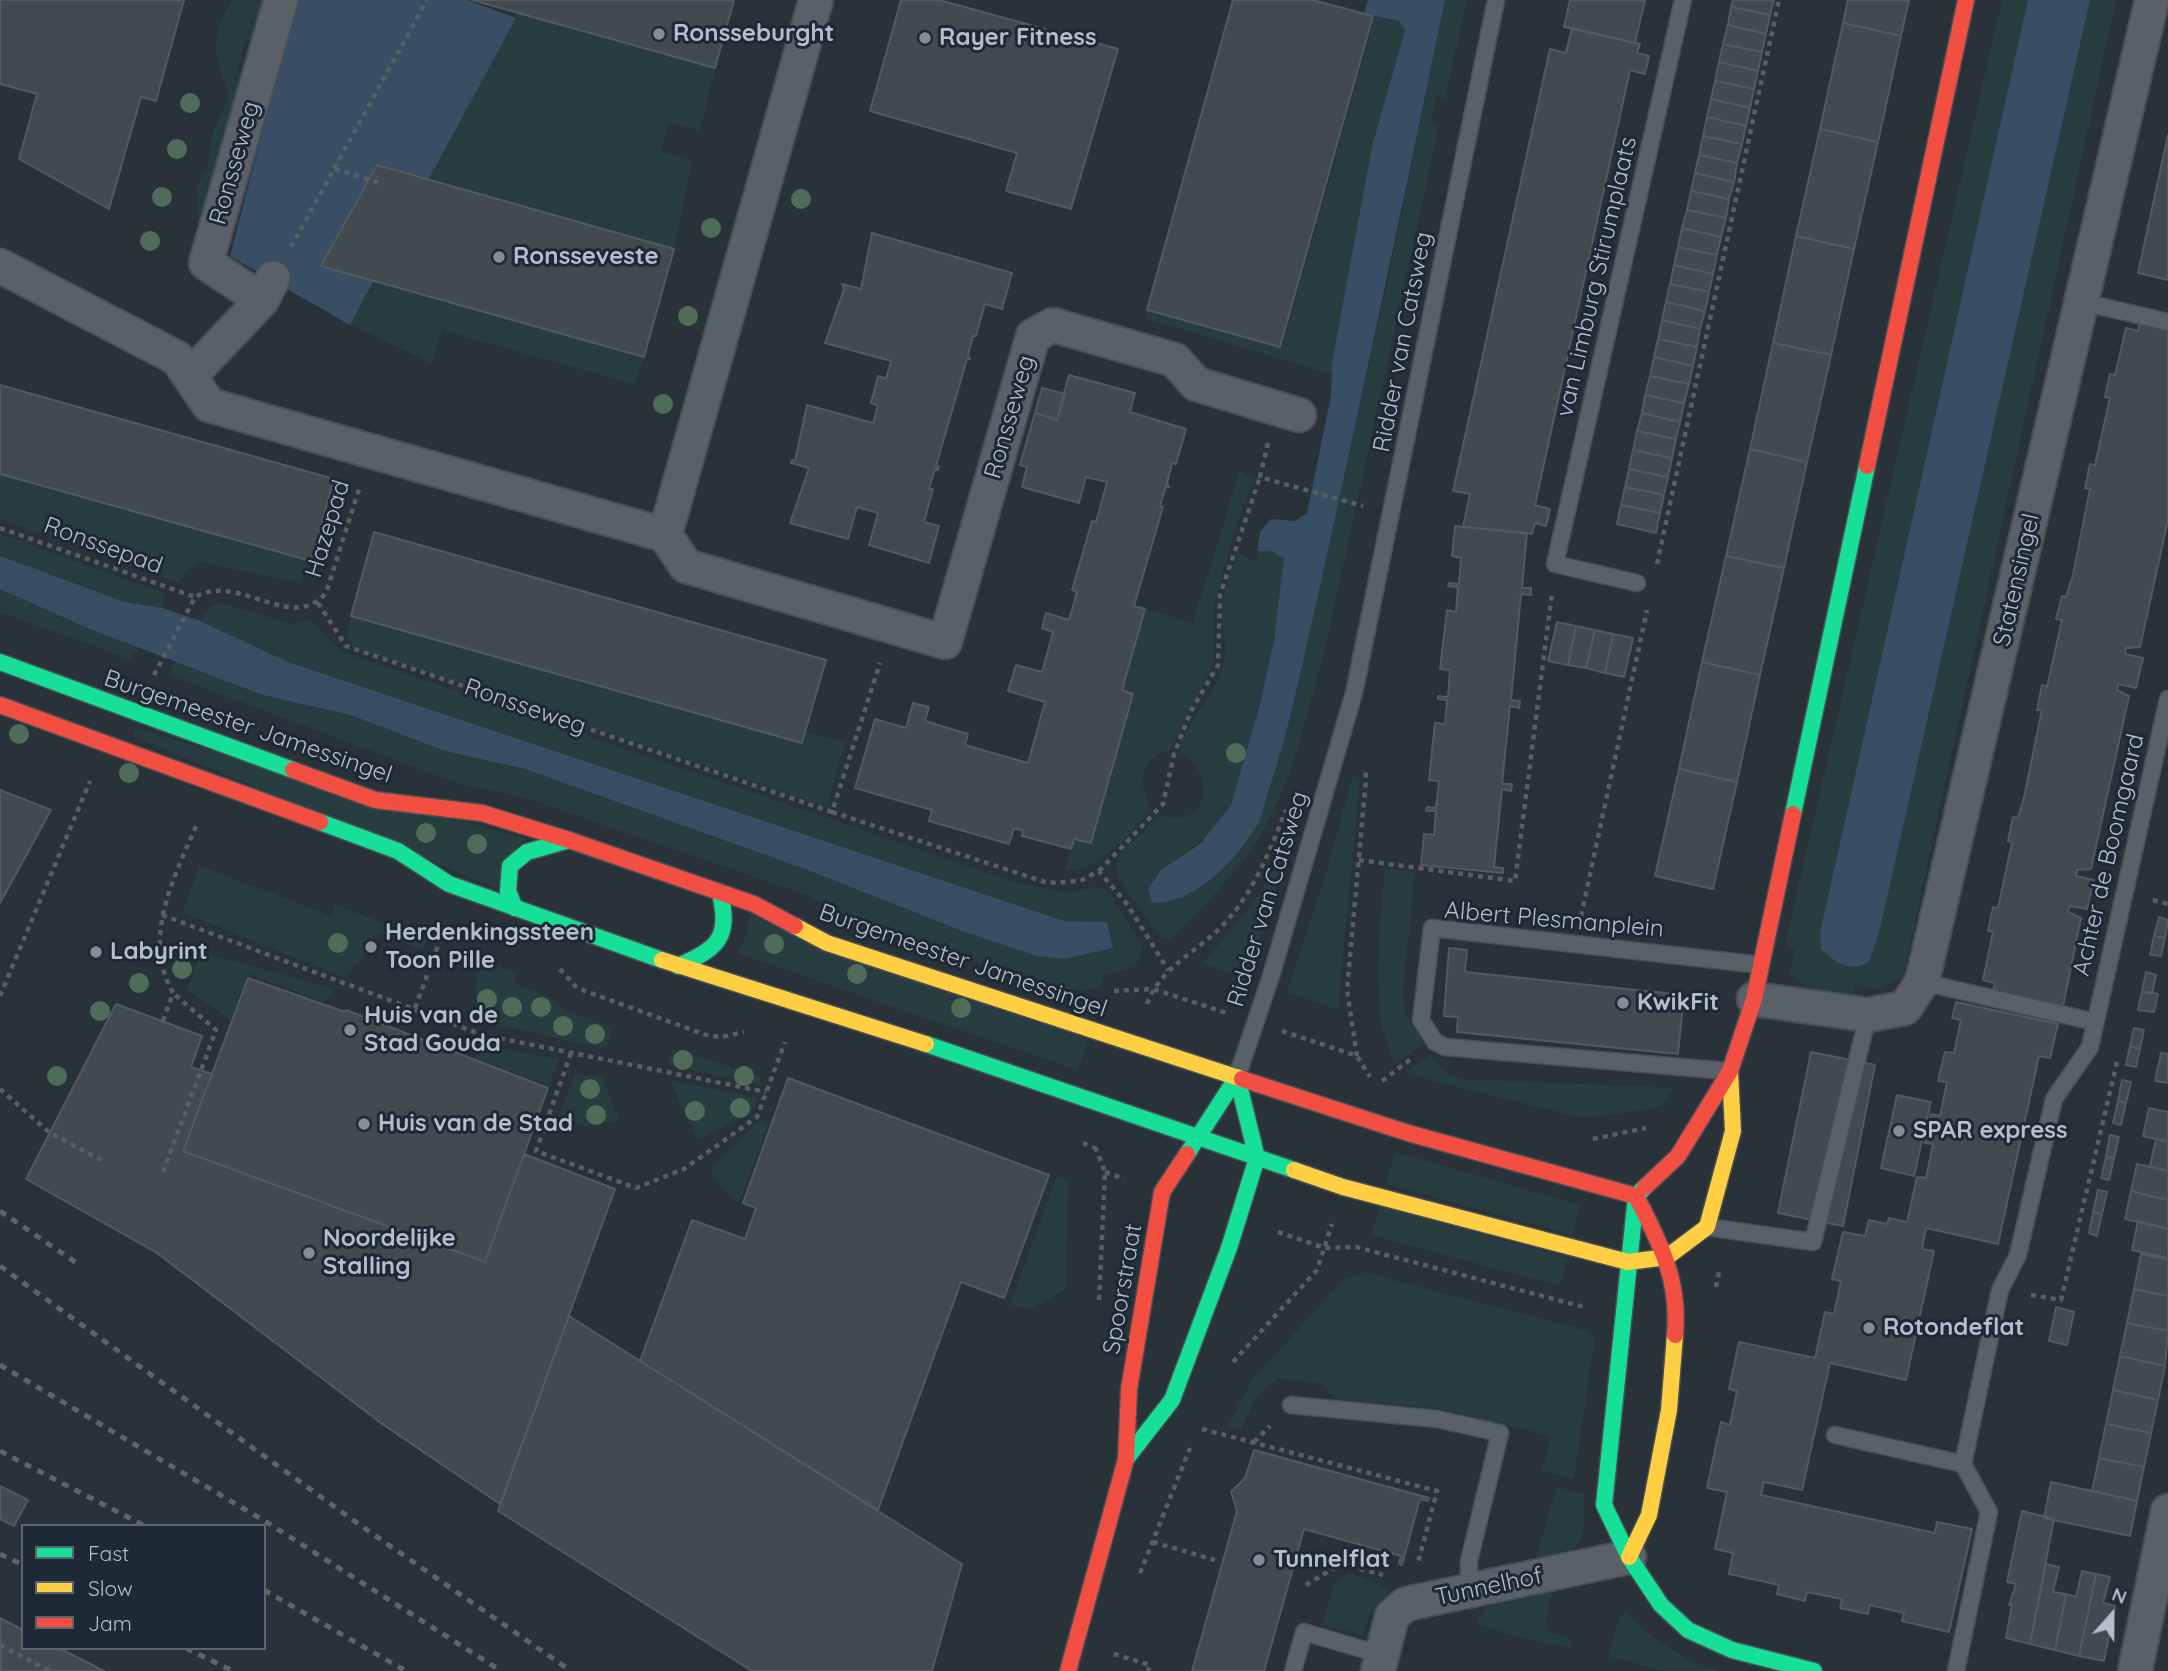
<!DOCTYPE html>
<style>
body{margin:0}
#map{position:relative;width:2168px;height:1671px;overflow:hidden;background:#2a3239;font-family:Quicksand,sans-serif}
canvas{display:block}
.legend{position:absolute;left:21px;top:1524px;width:245px;height:126px;box-sizing:border-box;background:#1d2934;border:2px solid #5a6570;margin:0;padding:9px 12px;list-style:none;font-size:21px;color:#b5beca}
.legend li{display:flex;align-items:center;gap:14px;height:35px}
.legend b{width:35px;border:2px solid #5a6570}
.north{position:absolute;left:2077px;top:1580px;width:70px;height:70px;-webkit-text-stroke:5px #1d2934;paint-order:stroke;rotate:21deg;font-size:19px;font-weight:700;line-height:28px;text-align:center;color:#b5beca}
.north::after{content:'';display:block;margin:auto;width:24px;height:32px;background:#b5beca;clip-path:polygon(50% 0,100% 100%,50% 72%,0 100%)}
</style>
<div id="map">
<canvas width="2168" height="1671"></canvas>
<ul class="legend">
<li><b style="height:9px;background:#16e098"></b>Fast</li>
<li><b style="height:9px;background:#ffcf43"></b>Slow</li>
<li><b style="height:9px;background:#f24e42"></b>Jam</li>
</ul>
<div class="north">N</div>
</div>
<script>
const context = document.querySelector('canvas').getContext('2d');
context.lineJoin = 'round';
function fill(path, color) { context.fillStyle = color; context.fill(path, 'evenodd'); }
function strokePath(path, color, width, dash) { context.strokeStyle = color; context.lineWidth = width; context.lineCap = dash ? 'butt' : 'round'; context.setLineDash(dash || []); context.stroke(path); }
function label(font, color, halo, rows, align = 'center') {
  context.font = font + ' Quicksand,sans-serif'; context.lineWidth = 6; context.setLineDash([]); context.textBaseline = 'middle'; context.strokeStyle = halo; context.fillStyle = color; for (const [text, x, y, turn = 0] of rows) {
    context.save(); context.translate(x, y); context.rotate((+turn || 0) * Math.PI / 180); context.textAlign = isNaN(turn) ? turn : align; if (halo) context.strokeText(text, 0, 0); context.fillText(text, 0, 0); context.restore();
  }
}
const green = new Path2D(`
 M232,0h34l-11,43 -9,-2 -9,30 9,4 -43,154 -4,-10 -2,-34 11,-18 3,-31 18,-38 -14,-49 3,-23z
 M1445,0h22l-22,98 -9,-2 -5,27 8,2 -114,524c-17,60 -31,127 -62,182 -20,36 -64,81 -94,109l-8,-3c-11,-17 -53,-61 -43,-79 8,-13 31,-31 42,-43 54,17 54,-49 19,-63 8,-36 37,-56 44,-87 5,-20 -2,-40 0,-60 2,-18 9,-36 15,-53l13,8 7,-1 -1,-8h13l15,8c-6,66 -21,131 -39,195 -5,16 -8,37 -16,52 -22,39 -59,49 -82,83l3,9 127,-136 109,-476z
 M2002,0h114l-213,977 -25,13 -22,-6 -3,13 -45,-9 -18,-15 4,-24 -9,-4z
 M518,13l197,55 -15,63 -31,-9 -8,29 31,11 -18,87 -245,-69z
 M1375,17l24,4 6,9 -33,116 -41,228 -186,-56 2,-7 135,37z
 M375,281l269,76 -10,27 -192,-54 -10,33 -82,-38z
 M1240,471l15,7 -18,46 -23,81v58l-44,87c-32,7 -32,34 -19,60 -23,25 -50,61 -87,61l10,-32 17,4 42,-149 -11,-4 23,-81 48,14z
 M0,474l311,87 -10,22 -99,-21 -15,8 -8,13 -179,-64z
 M0,534l164,59 -2,15 -37,-6 -125,-46z
 M0,589l138,58 -8,12 -130,-47z
 M221,603l71,21 19,-4 31,32 675,231 51,10 29,-7 11,6 35,54 -7,20 -32,9 -4,14 -32,2 -45,-13 -169,-57 -47,-26 -32,-11 -246,-85 -69,-15 -291,-109 7,-16 87,36 87,20 95,36 80,18 280,100 157,62 102,28 48,-12 -5,-25h-43l-776,-260 -90,-42 13,-14z
 M351,616l451,126 4,-10 39,11 -18,64 -474,-160 -6,-11z
 M136,729l390,110 -28,50 -365,-153z
 M1353,775l7,4 -22,231 -51,-18 38,-115z
 M1285,845l5,2 -44,131 -43,-14 58,-72z
 M200,866l132,50 4,-11 91,35 -4,10 -43,-17 -35,45 -163,-66z
 M1385,868l30,4 -12,120 2,21 19,31 -29,20c-28,-61 -14,-130 -10,-196z
 M751,911l338,129 -12,30 -340,-117 9,-17z
 M451,948l66,25 -3,10 36,14 17,14 45,16 -7,22 -130,-29 2,-50 -30,-12z
 M201,952l133,37 -10,13 -76,-28 -18,46 -43,-31z
 M476,1045l83,14 -10,26 -74,-27z
 M672,1049c31,10 60,17 90,28l-3,8 -91,-20z
 M1431,1055l13,17 18,7 212,9 -10,16 -13,5 -68,9 -153,-38 -24,-9z
 M575,1074l27,2 17,46 -28,1 -2,5 -30,-11z
 M670,1080l88,18 -5,15 -56,27z
 M760,1119l9,4 -30,80 -15,-12 -14,-21z
 M1395,1152l185,53 -7,30 -187,-51z
 M1057,1176l11,3 -3,110 -33,20 -22,-4z
 M1380,1206l188,52 -8,28 -189,-51z
 M1363,1272l225,59 6,10 -20,138 -32,-8 9,-35 -114,-28 -100,-8 -15,-16 -43,-6 -21,16 -17,35 -13,-3 24,-46 91,-100z
 M1557,1487l27,7c2,49 2,56 -49,67z
 M1347,1573l13,3 31,14 -20,22 -8,23 -41,-10 12,-41z
 M1552,1592l-8,38 27,9v8l-30,-4 -60,-17 -3,-6 8,-13z
 M1625,1612c27,26 56,48 93,59h-53l-57,-15 11,-38z`);
const water = new Path2D(`
 M297,0h170l49,18 -166,307 -120,-69z
 M1368,0h77c-41,200 -84,400 -128,600 -15,63 -27,128 -48,189 -4,13 -7,29 -14,40 -22,34 -61,75 -103,74l-4,-14 13,-19 39,-26 31,-39 28,-97 15,-68 10,-82 -14,-7h-13l3,-19 11,-13 24,2 12,-8 24,-117 1,-33 40,-217 33,-116 -6,-9 -35,-7z
 M2028,0h62l-211,933 -10,29c-20,11 -33,1 -48,-13l-1,-16z
 M0,556l125,46 37,6 36,12 90,42 776,259 43,1 6,26 -49,11 -27,-3 -75,-25 -157,-62 -280,-100 -80,-18 -95,-36 -87,-20 -173,-66 -90,-40z`);
const building = new Path2D(`
 M0,0h184l-28,101 -15,-4 -32,112 -90,-50 18,-65 -37,-10z
 M472,0h262l-19,68z
 M901,0h38l179,49 -47,160 -65,-18 11,-38 -147,-42z
 M1233,0h80l60,16 -93,331 -133,-37z
 M1570,0h75l-10,43 -71,-16z
 M1733,0h41l-4,15 -39,-8z
 M1848,0h61l-8,36 -58,-13z
 M1731,7l39,8 -4,19 -38,-9z
 M1843,23l58,13 -23,106 -58,-13z
 M1728,25l38,9 -4,18 -39,-8z
 M1572,28l68,16 -3,9 12,3 -4,18 -15,-4 -95,435 15,4 -4,17 -11,-3 -3,11 -69,-7 7,-33 -17,-3 97,-442 16,4z
 M1723,44l39,8 -4,19 -39,-9z
 M1719,62l39,9 -4,18 -39,-8z
 M1715,81l39,8 -4,19 -39,-9z
 M1711,99l39,9 -4,18 -39,-9z
 M1707,117l39,9 -4,18 -39,-8z
 M1820,129l58,13 -24,107 -58,-13z
 M2168,135v145l-30,-7z
 M1703,136l39,8 -5,19 -38,-8z
 M1699,155l38,8 -3,19 -39,-9z
 M377,165l297,84 -30,108 -323,-91z
 M1695,173l39,9 -5,17 -38,-8z
 M1691,191l38,8 -3,19 -39,-8z
 M1687,210l39,8 -5,19 -39,-9z
 M1682,228l39,9 -4,18 -39,-8z
 M872,233l140,40 -10,36 -17,-5 -9,32h-3l-5,19 2,4h-3l-31,107h3l-1,4 -3,-1 -6,20h4l-9,33 15,4 -10,37 -60,-18 9,-32 -21,-6 -9,32 -58,-16 19,-55 -18,-5 1,-3 3,1 12,-56 66,18 5,-17 -7,-3 7,-27 8,3 5,-18 -66,-18 19,-54 -2,-5 19,5z
 M1796,236l58,13 -23,106 -58,-12z
 M1678,247l39,8 -4,19 -39,-9z
 M1674,265l39,9 -4,18 -39,-8z
 M1670,284l39,8 -4,19 -39,-9z
 M1666,302l39,9 -5,18 -38,-9z
 M1662,320l38,9 -3,18 -39,-8z
 M2140,323l28,7v190l-28,127 -14,1 -1,6 18,4 -7,30 -18,-4 -1,6 12,6 -38,173 -14,1 -1,6 18,4 -7,29 -17,-3 -2,6 13,6 -18,88 -70,-15 2,-8 -12,-3 10,-48 -5,-1 5,-24 5,1 14,-66 -4,-1 5,-24 5,1 6,-21 18,-87h-5l5,-25 5,2 15,-67 -6,-1 6,-23 4,1 7,-22 17,-86 -5,-1 5,-24 5,1 15,-67 -5,-1 5,-23 5,1 11,-47 12,3z
 M1658,339l39,8 -4,19 -39,-9z
 M1773,343l58,12 -24,107 -57,-13z
 M1654,357l39,9 -4,18 -39,-8z
 M1069,375l66,18 -5,19 56,17 -10,35 -4,-1 -5,20 2,4 -3,-1 -6,20 3,1 -29,99 11,3 -23,81 11,4 -42,149 -17,-4 -3,10 -49,-13 1,-5 -9,-3 -5,16 -80,-23 3,-11 -77,-22 20,-69 31,9 7,-25 16,4 -4,14 43,13 -3,11 63,18 17,-61 -37,-11 8,-26 26,7 11,-40 -11,-4 4,-15 23,7 8,-28 -5,-2 20,-69 4,1 11,-40 -21,-5 -7,26 -57,-16 5,-20 -7,-2 15,-52 22,7z
 M1650,376l39,8 -5,19 -39,-8z
 M0,385l334,94 -23,82 -311,-87z
 M1042,388l23,6 -8,26 -22,-7z
 M1645,395l39,8 -4,19 -38,-9z
 M1642,413l38,9 -4,17 -39,-8z
 M1637,431l39,8 -4,19 -39,-8z
 M1750,449l57,13 -23,106 -58,-12z
 M1633,450l39,8 -4,19 -39,-8z
 M1629,469l39,8 -4,18 -39,-8z
 M1625,487l39,8 -4,18 -39,-8z
 M1621,505l39,8 -4,20 -39,-9z
 M1455,526l72,7 -5,55h9v7l-10,-1 -10,106 9,1 -1,7 -9,-2 -8,78h10l-1,7 -9,-2 -8,78 9,1v5l-82,-8 3,-31 10,1 2,-24h-10l1,-4 9,1 3,-27 -10,-1 6,-57 10,1 2,-24 -9,-1v-3l10,1 2,-27 -10,-1 7,-59 9,2 2,-25 -10,-1 1,-3 10,1 2,-26 -9,-2z
 M374,532l452,128 -24,83 -451,-127z
 M1726,556l58,12 -24,107 -58,-13z
 M1557,622l19,4 -8,39 -20,-4z
 M1576,626l19,4 -9,38 -18,-3z
 M1595,630l18,4 -8,39 -19,-5z
 M1613,634l20,4 -9,39 -19,-4z
 M1702,662l58,13 -23,107 -58,-13z
 M1679,769l58,13 -24,107 -58,-13z
 M0,790l51,20 -51,93z
 M2159,917l9,3 -3,18 -11,-2z
 M2154,936l11,2 -4,18 -11,-1z
 M1449,948l18,2 -2,22 219,23 -6,59 -221,-22 1,-15 -14,-1z
 M2146,972l10,3 -4,19 -10,-3z
 M248,978l97,34 1,-2 202,78 -63,174 -302,-111z
 M2142,991l16,3 -4,18 -16,-2z
 M1956,1002l102,22 -8,34 -11,-2 -41,188 -72,-16 -4,21 12,2 -28,129 -76,-17 -28,127 -38,-8 -3,13 174,38 2,-11 35,7 -23,103 -47,-11 2,-8 -34,-8 -2,9 -28,-6 2,-9 -35,-7 -2,9 -28,-7 2,-9 -50,-11 4,-21 -18,-4 12,-57 -20,-4 14,-66 9,3 7,-34 -8,-2 10,-47 76,16 10,-46 9,2 7,-33 -9,-2 11,-47 22,4 4,-16 18,4 2,-6 18,4 10,-45 9,1 7,-34 -8,-1 6,-29 9,2 7,-34 -9,-1 7,-29 9,1 7,-33 -9,-2z
 M116,1004l86,32 -11,31 21,7 -29,77 302,111 39,-108 91,35 -115,315 -119,-81 -224,-170 -131,-74z
 M2134,1028l10,2 -4,19 -10,-3z
 M2130,1046l10,3 -4,18 -10,-2z
 M1811,1052l64,13 -32,161 -65,-13z
 M2161,1053l7,1v29l-13,-2z
 M788,1078l261,97 -45,123 -43,-16 -83,228 -238,-149 52,-141 53,19 11,-31 -13,-5z
 M2122,1080l9,2 -5,21 -8,-2z
 M1897,1095l34,7 -17,74 -33,-8z
 M2118,1101l8,2 -5,22 -8,-2z
 M2149,1108l19,4v30l-25,-6z
 M2110,1135l9,2 -5,21 -8,-1z
 M2156,1139l12,3v29l-18,-5z
 M2106,1157l8,1 -5,22 -8,-2z
 M2137,1164l31,7v29l-37,-9z
 M2098,1190l9,2 -5,22 -9,-2z
 M2131,1191l37,9v29l-43,-10z
 M2093,1212l9,2 -5,22 -8,-3z
 M2138,1221l30,8v29l-36,-8z
 M2141,1254l27,6v36l-34,-7z
 M2134,1289l34,7v35l-41,-8z
 M2056,1307l18,5 -7,33 -18,-4z
 M569,1316l393,248 -30,107h-180l-254,-160z
 M2127,1323l41,8 -3,35 -45,-10z
 M2120,1356l45,10 -7,34 -45,-10z
 M2113,1390l45,10 -7,33 -45,-9z
 M2106,1424l45,9 -7,34 -45,-9z
 M1254,1450l175,48 -1,3 -8,-2 -18,66 -3,-1 2,-8 -97,-27 -40,142h-72l45,-160 -6,-19 14,-14z
 M2099,1458l45,9 -7,34 -45,-10z
 M2051,1482l86,19 -7,35 -86,-18z
 M0,1486l28,14 -14,26 -14,-7z
 M2022,1511l32,8 -24,125 -24,-6 6,-33h-3l7,-21 -9,-2z
 M2046,1564l13,3 -6,25 13,2 -11,56 -25,-6z
 M2082,1571l14,3 -17,82 -24,-6 11,-56 10,3z
 M2096,1574l14,3 -7,26 12,3 -11,55 -25,-5z
 M0,1618l23,12v18h36l45,23h-103z`);
const path = new Path2D(`
 M335,169l48,15
 M291,247l136,-247
 M1268,443l-8,34 103,29
 M0,528l195,69
 M1657,564l122,-564
 M318,603l28,43 486,166 48,-149
 M154,675l41,-78c45,-25 96,37 131,-4l34,-107
 M832,812l216,71 32,-2 19,-10 28,33 41,66
 M1359,860l156,21 37,-288
 M1099,871l64,-67 11,-50 17,-43 27,-46 2,-70 40,-118
 M2153,900l15,4
 M162,915l321,120 283,57
 M1581,916l66,-306
 M560,969l15,17 10,5 124,45 13,1 22,-5
 M1114,991l39,-2 74,24
 M0,996l90,-215
 M1147,1004c14,-38 51,-52 77,-80 30,-32 46,-74 62,-114
 M415,1008l31,-84
 M163,1021l10,-28c-32,-55 2,-118 25,-171
 M1282,1031l75,25 13,21
 M571,1053l-35,98 100,37 48,-19 73,-52 28,-75
 M1357,1056l-10,-66 19,-211 -1,-11
 M1382,1081l29,-22
 M0,1089l50,44 51,27
 M1593,1139l53,-11
 M1083,1143l12,5
 M1095,1147l10,25 -6,129
 M163,1172l53,-142 -43,-37
 M1105,1172l19,7
 M1278,1232l47,16 31,-1 228,60
 M1716,1287l4,-19
 M2031,1295l30,5 56,-238
 M1233,1362l84,-92 15,-46
 M1202,1429l235,62 -19,72
 M1254,1442l16,-16
 M1153,1542l62,18
 M1140,1573l50,-125
 M1306,1585l35,-21 42,11
 M0,1645l50,26
 M1114,1654l36,11 -2,6`);
const lane = new Path2D(`
 M2082,302l86,20
 M1637,583l-82,-19 128,-564
 M1922,982l173,40
 M1728,1071l-283,-24 -10,-5 -14,-22 11,-92 329,37
 M1237,1077l34,-101 83,-283 142,-693
 M1707,1227l106,15 55,-227
 M1291,1405l146,14 63,14 -31,128v30
 M1835,1435l128,29
 M1293,1671l11,-39 78,23
 M1956,1671l33,-159 -26,-48 37,-174 18,-35 36,-156 36,-52 78,-348`);
const street = new Path2D(`
 M0,266l177,92 32,47 456,130 21,31 259,76 88,-306 20,-11 122,35 21,24 103,31
 M262,300l-56,-37 75,-263
 M190,376l72,-76 11,-22
 M665,535l151,-535
 M1754,999l114,16 37,-7 17,-26 230,-982
 M1378,1671l14,-55 14,-12 223,-47
 M2135,1671l33,-160`);
const fast = new Path2D(`
 M0,662l293,108
 M1793,814l74,-348
 M320,822l78,29 51,33 213,76
 M515,908l-7,-17 2,-25 17,-14 42,-12
 M678,966c39,-17 53,-28 42,-72
 M926,1044l368,126
 M1237,1077l20,81
 M1187,1154l50,-77
 M1645,1187l-9,9 -32,309 25,52 32,48 27,25 44,20 82,21
 M1126,1459l46,-59 57,-152 28,-90`);
const slow = new Path2D(`
 M795,926l32,17 415,136
 M662,960l264,84
 M1294,1170l49,17 285,75 39,-5 40,-30 26,-96 -3,-60
 M1629,1557l20,-42 20,-105 6,-75`);
const jam = new Path2D(`
 M1867,466l99,-466
 M0,705l320,117
 M293,770l82,30 107,13 87,27 185,64 41,22
 M1242,1079l166,54 228,63c24,47 44,84 39,139
 M1645,1187l33,-31 52,-85 24,-72 39,-185
 M1068,1671l58,-212 3,-70 33,-197 25,-38`);
const rail = new Path2D(`
 M0,1211l81,55
 M0,1266l367,264 204,141
 M0,1365l268,158 233,148
 M0,1451l145,75
 M0,1554l23,11
 M264,1590l142,81
 M186,1648l47,23`);
const trees = [
 [190,103],
 [177,149],
 [162,197],
 [801,199],
 [711,228],
 [150,241],
 [688,316],
 [663,404],
 [19,734],
 [1236,753],
 [129,773],
 [426,833],
 [477,844],
 [338,943],
 [774,944],
 [182,969],
 [857,974],
 [139,983],
 [487,999],
 [512,1007],
 [541,1007],
 [961,1008],
 [100,1011],
 [563,1026],
 [595,1034],
 [683,1060],
 [57,1076],
 [744,1076],
 [590,1089],
 [740,1108],
 [695,1111],
 [596,1115]
];
const markers = [
 [659,34,7,"#848d97"],
 [925,38,7,"#848d97"],
 [499,257,7,"#848d97"],
 [371,947,7,"#848d97"],
 [96,952,7,"#848d97"],
 [1623,1003,7,"#848d97"],
 [350,1030,7,"#848d97"],
 [364,1124,7,"#848d97"],
 [1899,1131,7,"#848d97"],
 [309,1253,7,"#848d97"],
 [1869,1328,7,"#848d97"],
 [1259,1560,7,"#848d97"]
];
const poiNames = [
 ["Ronsseburght",673,34],
 ["Rayer Fitness",939,38],
 ["Ronsseveste",513,257],
 ["Herdenkingssteen",385,933],
 ["Toon Pille",385,961],
 ["Labyrint",110,952],
 ["KwikFit",1637,1003],
 ["Huis van de",364,1016],
 ["Stad Gouda",364,1044],
 ["Huis van de Stad",378,1124],
 ["SPAR express",1913,1131],
 ["Noordelijke",323,1239],
 ["Stalling",323,1267],
 ["Rotondeflat",1883,1328],
 ["Tunnelflat",1273,1560]
];
const streetNames = [
 ["Ronsseweg",235,163,-74],
 ["van Limburg Stirumplaats",1597,277,-77],
 ["Ridder van Catsweg",1403,342,-79],
 ["Ronsseweg",1010,417,-74],
 ["Hazepad",328,529,-73],
 ["Ronssepad",103,546,20],
 ["Statensingel",2017,580,-77],
 ["Ronsseweg",525,707,19],
 ["Burgemeester Jamessingel",248,727,19],
 ["Achter de Boomgaard",2109,855,-77],
 ["Ridder van Catsweg",1268,899,-73],
 ["Albert Plesmanplein",1554,920,5],
 ["Burgemeester Jamessingel",963,961,19],
 ["Spoorstraat",1123,1289,-80],
 ["Tunnelhof",1489,1587,-12]
];
fill(green, '#273d3f');
fill(water, '#384e64');
fill(building, '#42494f');
strokePath(building, '#525961', 2);
strokePath(lane, '#484e54', 19);
strokePath(street, '#484e54', 37);
strokePath(fast, '#484e54', 19);
strokePath(slow, '#484e54', 19);
strokePath(jam, '#484e54', 19);
strokePath(path, '#585f64', 4.5, [5, 5]);
strokePath(lane, '#5a6067', 16);
strokePath(street, '#5a6067', 33);
strokePath(fast, '#16e098', 16);
strokePath(slow, '#ffcf43', 16);
strokePath(jam, '#f24e42', 16);
strokePath(rail, '#5f646a', 5, [7, 7]);
context.fillStyle = '#4e6c59';
for (const [x, y] of trees) { context.beginPath(); context.arc(x, y, 10, 0, 2 * Math.PI); context.fill(); }
for (const [x, y, r, color] of markers) { const dot = new Path2D(); dot.arc(x, y, r, 0, 2 * Math.PI); context.fillStyle = color; context.fill(dot); strokePath(dot, '#1d2934', 2.5); }
label('bold 24px', '#b5beca', '#1d2934', poiNames, 'left');
label('24px', '#b5beca', '#1d2934', streetNames);
</script>
